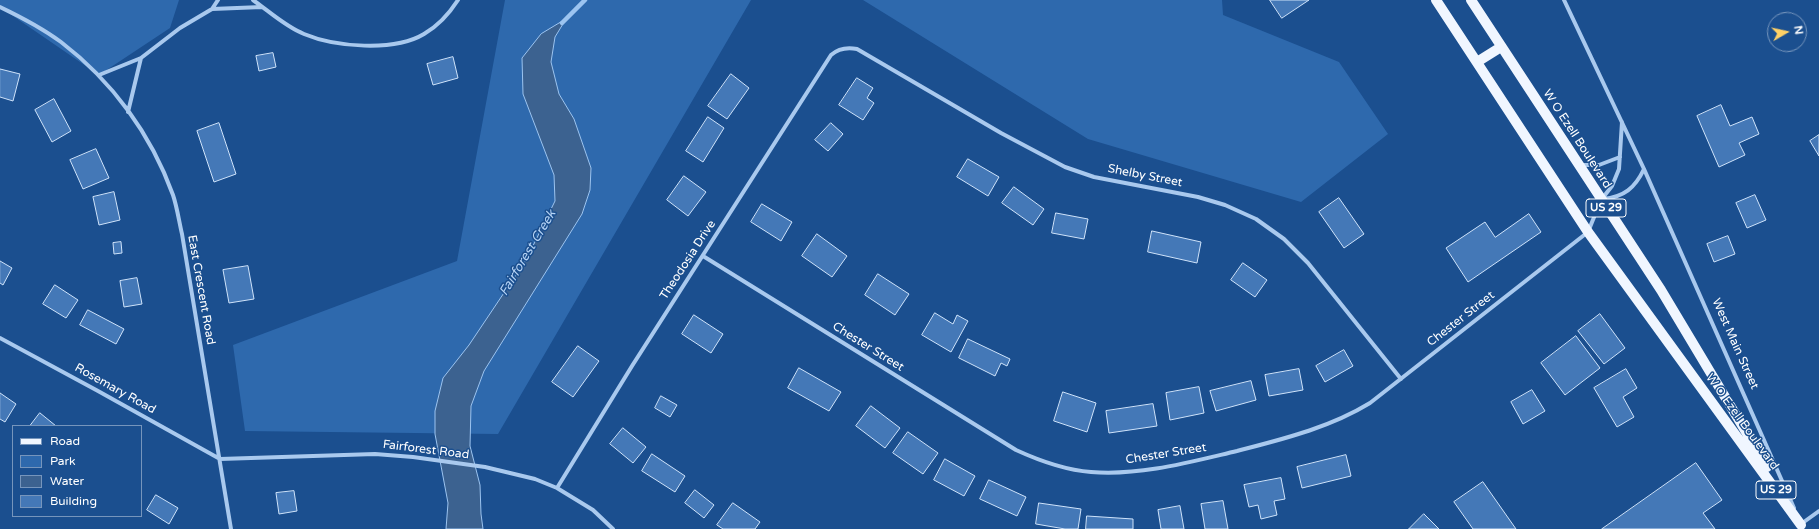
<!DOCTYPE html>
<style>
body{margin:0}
#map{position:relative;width:1819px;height:529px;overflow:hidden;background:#1b4f8f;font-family:"Varela Round",sans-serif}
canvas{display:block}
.legend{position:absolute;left:12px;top:425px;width:130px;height:92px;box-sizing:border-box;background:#1b4f8f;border:1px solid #7695bc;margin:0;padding:5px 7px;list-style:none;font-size:12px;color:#fff}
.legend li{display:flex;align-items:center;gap:8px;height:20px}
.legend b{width:20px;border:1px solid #7695bc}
.north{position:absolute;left:1767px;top:12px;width:40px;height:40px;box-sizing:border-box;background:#1b4f8f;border:1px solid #7695bc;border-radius:50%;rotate:81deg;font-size:11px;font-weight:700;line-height:16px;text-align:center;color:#fff}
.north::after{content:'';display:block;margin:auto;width:14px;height:18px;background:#ffd166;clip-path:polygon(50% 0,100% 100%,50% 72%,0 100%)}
</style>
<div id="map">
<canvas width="1819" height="529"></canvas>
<ul class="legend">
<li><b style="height:5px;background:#f0f6ff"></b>Road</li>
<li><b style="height:11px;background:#2e69ad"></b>Park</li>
<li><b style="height:11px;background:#3c6290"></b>Water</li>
<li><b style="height:11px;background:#4478b7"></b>Building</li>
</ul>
<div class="north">N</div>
</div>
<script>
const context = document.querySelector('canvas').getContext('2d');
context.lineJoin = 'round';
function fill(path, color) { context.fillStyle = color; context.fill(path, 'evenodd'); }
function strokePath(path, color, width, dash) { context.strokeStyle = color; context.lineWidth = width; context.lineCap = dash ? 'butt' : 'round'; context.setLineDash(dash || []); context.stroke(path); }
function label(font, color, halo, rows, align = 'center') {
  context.font = font + ' "Varela Round",sans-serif'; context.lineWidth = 3; context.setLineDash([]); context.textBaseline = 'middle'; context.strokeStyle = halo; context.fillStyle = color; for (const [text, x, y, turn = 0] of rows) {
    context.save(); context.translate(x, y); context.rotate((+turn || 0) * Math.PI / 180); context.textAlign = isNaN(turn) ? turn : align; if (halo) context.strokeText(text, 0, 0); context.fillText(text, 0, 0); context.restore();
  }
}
const green = new Path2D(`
 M0,0h179l-9,28 -71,47 -99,-68z
 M505,0h246l-253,434 -253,-3 -12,-86 224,-84z
 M863,0h359l1,15 116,47 49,72 -87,68 -213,-63z`);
const water = new Path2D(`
 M566,19l-11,18 -4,25 8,32 15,25 17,49 -1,22 -8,24 -98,157 -13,35 -1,40 10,39 1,29 2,15h-37l2,-26 -13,-69v-23l8,-33 26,-33 57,-85 29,-59 -1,-26 -31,-81 -1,-36 19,-24z`);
const stream = new Path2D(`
 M562,23l23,-23`);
const building = new Path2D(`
 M1270,0h39l-27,18z
 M273,53l3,14 -17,4 -3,-15z
 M453,57l5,21 -25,7 -6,-21z
 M0,69l20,5 -7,27 -13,-4z
 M731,74l18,14 -22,31 -19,-13z
 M857,78l16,10 -6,10 7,5 -11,17 -24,-15z
 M54,99l17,32 -19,11 -17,-32z
 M1721,105l9,21 22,-9 7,17 -20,9 6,12 -26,12 -22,-51z
 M708,117l16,11 -21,34 -17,-11z
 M219,123l17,51 -22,8 -17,-51z
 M831,123l12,11 -15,17 -13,-11z
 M1819,135v21l-9,-15z
 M96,149l13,29 -26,11 -13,-29z
 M968,159l31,18 -11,19 -31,-19z
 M684,176l22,16 -18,24 -21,-16z
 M1014,187l30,22 -11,16 -31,-22z
 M114,192l6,28 -21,5 -6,-28z
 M1755,195l11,25 -19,8 -11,-25z
 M1339,198l25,36 -20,14 -25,-36z
 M762,204l30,18 -11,19 -30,-19z
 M1056,213l32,6 -4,20 -32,-6z
 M1529,214l12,18 -73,50 -22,-34 39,-26 10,15z
 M1152,231l49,11 -4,21 -49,-11z
 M817,234l30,22 -15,21 -30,-21z
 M1728,236l7,18 -21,8 -7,-18z
 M121,242l1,11 -8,1 -1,-11z
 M0,261l12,7 -9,17 -3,-2z
 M1243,263l24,17 -12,17 -24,-17z
 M248,266l6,33 -25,4 -6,-33z
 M878,274l31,20 -14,21 -30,-20z
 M137,278l5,26 -18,3 -4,-26z
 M55,285l23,15 -12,18 -23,-14z
 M88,310l36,19 -8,15 -36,-19z
 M935,313l18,11 4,-9 11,6 -17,31 -29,-17z
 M1600,314l25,34 -21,16 -26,-33z
 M694,315l29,19 -12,19 -29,-19z
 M1576,336l24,32 -35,27 -24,-32z
 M968,339l42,20 -3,7 -6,-3 -6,13 -36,-18z
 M578,346l21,15 -26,36 -21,-15z
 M1344,350l9,16 -28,16 -9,-16z
 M799,368l42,24 -12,19 -41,-23z
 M1299,369l4,21 -34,6 -4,-21z
 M1626,369l11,19 -14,9 11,20 -17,10 -23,-39z
 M1251,381l5,19 -40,11 -6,-20z
 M1199,387l5,26 -34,7 -4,-27z
 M1532,390l13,21 -22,13 -12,-22z
 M1063,392l33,11 -9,29 -33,-11z
 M0,393l16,11 -11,18 -5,-3z
 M661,396l16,9 -7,12 -15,-9z
 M1153,404l4,22 -48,7 -3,-22z
 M871,406l29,22 -15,20 -29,-22z
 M40,413l16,13h-26z
 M623,428l23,19 -13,16 -23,-19z
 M908,432l30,21 -15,21 -30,-21z
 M652,454l33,22 -10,16 -33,-21z
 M1346,455l5,21 -49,12 -5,-21z
 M945,459l30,17 -11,20 -30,-16z
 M1696,463l26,37 -19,13 12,16h-113z
 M1281,478l4,21 -11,2 3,14 -16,4 -3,-14 -9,2 -5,-22z
 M989,480l37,17 -9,19 -37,-17z
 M1483,482l33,47h-43l-19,-27z
 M695,490l19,15 -10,13 -19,-15z
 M294,491l3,20 -18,3 -3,-21z
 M156,495l22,13 -9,16 -22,-14z
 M1223,501l5,28h-23l-4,-25z
 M733,503l27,19 -5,7h-32l-6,-4z
 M1039,503l42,6 -3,20h-13l-29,-5z
 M1180,506l4,23h-23l-3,-19z
 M1424,514l15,15h-30z
 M1087,516l46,3v10h-47z`);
const minor = new Path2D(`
 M253,0c17,12 33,27 51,34 31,13 90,18 120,0 14,-8 25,-20 34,-34
 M1564,0l80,169 150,339
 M0,7c21,10 42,21 61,35 51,39 90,92 112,153 4,12 6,26 9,39l49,295
 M212,9l50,-2
 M99,75l42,-17 39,-30 32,-19 6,-9
 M128,112l13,-54
 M1580,165h19l21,-8
 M1603,199c21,-2 32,-11 41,-30
 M703,256l313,194c24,11 48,20 75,22 49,4 99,-10 146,-21 46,-12 92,-23 133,-48l218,-171 13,-32 11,-14 7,-17 3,-47
 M0,338l98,53 122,68 155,-5 38,3 72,10 50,12 22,9 36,22 20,19
 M557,488l75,-122 199,-311c8,-7 16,-8 26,-6l144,84 64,34 29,10 104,20 27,8 31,14 28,20 24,24 93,116
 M1801,524l18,-13`);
const primary = new Path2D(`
 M1436,0l152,232 213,293
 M1471,0l190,290 106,177
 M1477,62l24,-15`);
const shields = [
 [1606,208,40],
 [1776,490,40]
];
const shieldNames = [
 ["US 29",1606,208],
 ["US 29",1776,490]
];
const streetNames = [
 ["W O Ezell Boulevard",1577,139,57],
 ["Shelby Street",1145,176,11],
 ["Theodosia Drive",688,260,-57],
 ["East Crescent Road",201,290,80],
 ["Chester Street",1461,319,-38],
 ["West Main Street",1735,344,66],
 ["Chester Street",868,347,32],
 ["Rosemary Road",115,389,29],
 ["W O Ezell Boulevard",1742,422,54],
 ["Fairforest Road",426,450,7],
 ["Chester Street",1166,454,-9]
];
const waterNames = [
 ["Fairforest Creek",528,253,-59]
];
fill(green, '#2e69ad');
fill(water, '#3c6290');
strokePath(water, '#9cc4f0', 1);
strokePath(stream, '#9cc4f0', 4.5);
fill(building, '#4478b7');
strokePath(building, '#cfe3fa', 1);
strokePath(minor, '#a9c9ee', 4);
strokePath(primary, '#f0f6ff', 10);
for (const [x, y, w] of shields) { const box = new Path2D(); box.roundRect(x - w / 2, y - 9, w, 18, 3); context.fillStyle = '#1b4f8f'; context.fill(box); strokePath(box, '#fff', 1); }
label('bold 11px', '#fff', null, shieldNames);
label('12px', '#fff', '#1b4f8f', streetNames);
label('italic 13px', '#b5d3f5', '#1b4f8f', waterNames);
</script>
